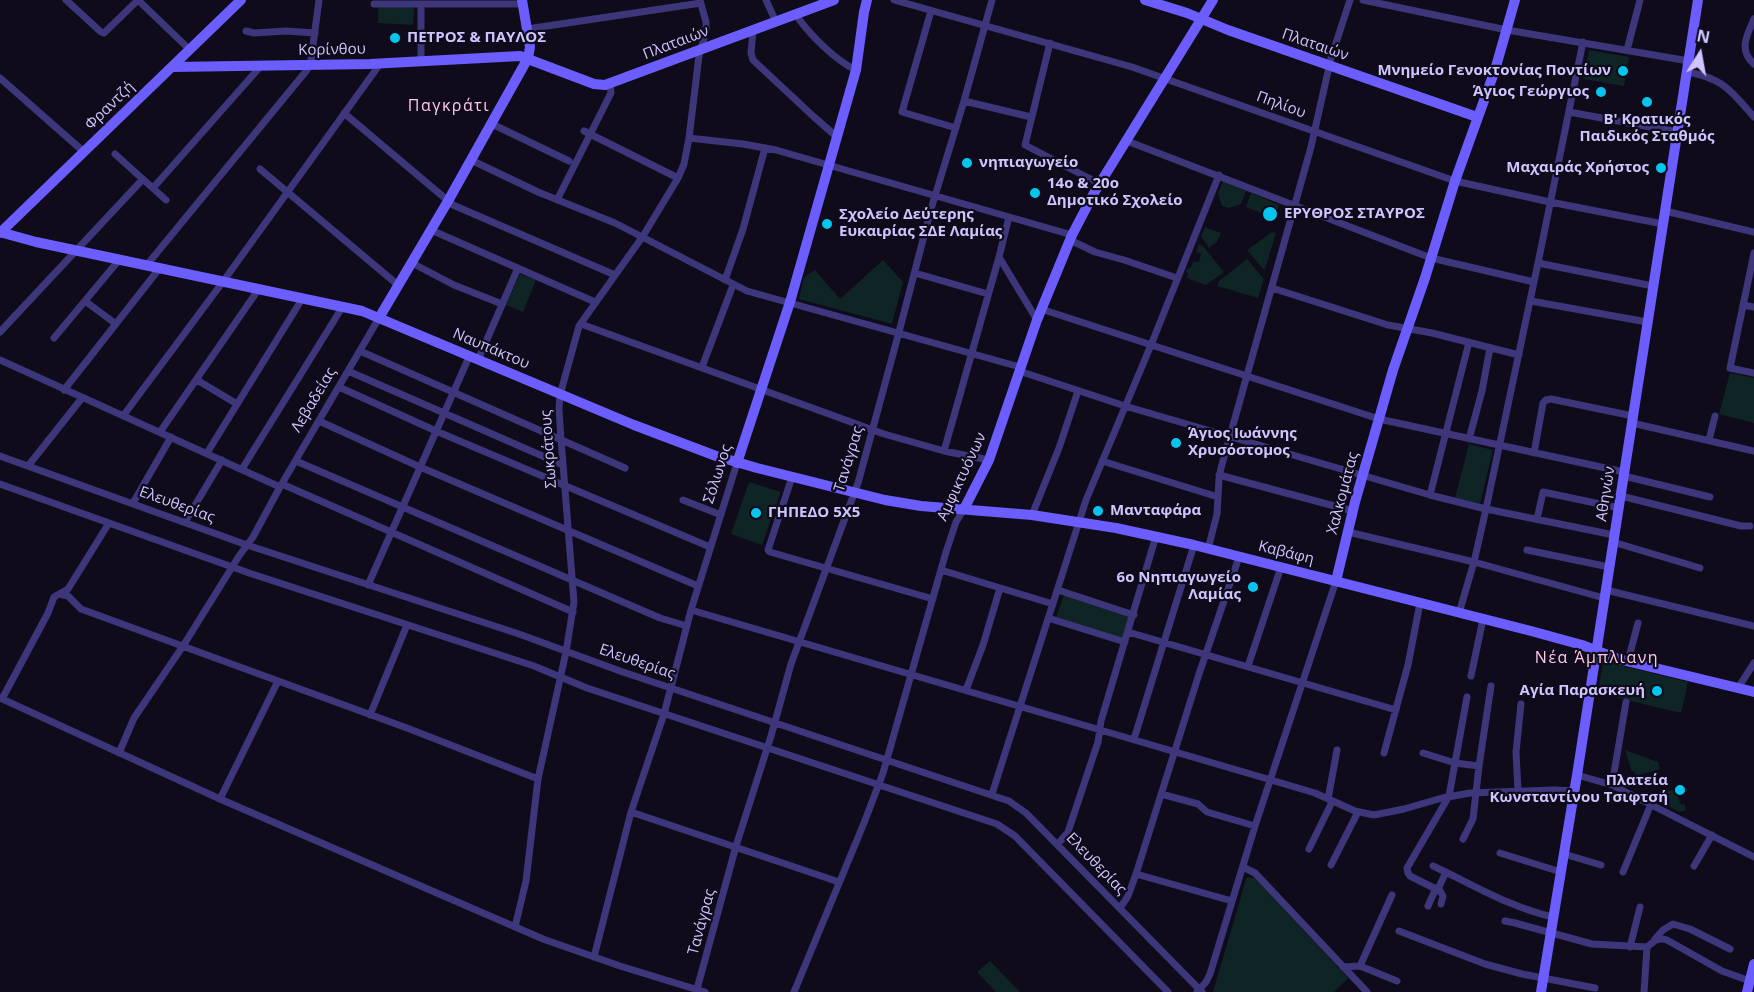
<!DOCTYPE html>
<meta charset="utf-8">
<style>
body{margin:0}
#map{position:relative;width:1754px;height:992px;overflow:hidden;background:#0f0b1b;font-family:"Open Sans",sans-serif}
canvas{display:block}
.north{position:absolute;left:1670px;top:24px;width:60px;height:60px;-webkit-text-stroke:4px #0f0b1b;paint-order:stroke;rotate:11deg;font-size:16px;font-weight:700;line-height:24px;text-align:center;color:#d0c5ff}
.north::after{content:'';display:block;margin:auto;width:21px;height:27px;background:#d0c5ff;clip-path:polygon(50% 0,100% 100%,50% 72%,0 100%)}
</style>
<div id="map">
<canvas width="1754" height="992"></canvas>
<div class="north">N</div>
</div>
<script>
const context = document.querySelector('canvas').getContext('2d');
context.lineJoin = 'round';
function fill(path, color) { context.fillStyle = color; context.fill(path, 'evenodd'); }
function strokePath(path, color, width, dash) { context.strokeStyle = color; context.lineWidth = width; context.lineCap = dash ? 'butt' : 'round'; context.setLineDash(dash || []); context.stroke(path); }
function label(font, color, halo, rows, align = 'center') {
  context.font = font + ' "Open Sans",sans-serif'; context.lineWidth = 4.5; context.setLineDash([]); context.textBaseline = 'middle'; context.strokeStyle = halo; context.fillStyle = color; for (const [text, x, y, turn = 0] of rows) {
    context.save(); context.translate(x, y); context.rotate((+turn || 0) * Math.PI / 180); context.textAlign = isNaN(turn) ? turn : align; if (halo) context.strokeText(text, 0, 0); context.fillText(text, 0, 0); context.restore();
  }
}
const green = new Path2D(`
 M378,6l36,1 -1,18 -35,-2z
 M1589,50l40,7 -5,29 -41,-7z
 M1223,181l23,10 -5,13 -12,4 -7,-2 -4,-13z
 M1251,193l28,12 -2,6 -13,-5 -3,7 -15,-6z
 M1205,227l16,6 -4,9 -8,6 -8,-12z
 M1272,232l4,1 -11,36h-2l-16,-19z
 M1199,244l4,2 21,26 -18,13 -19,-7 1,-5 -2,-1 1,-3 4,-2 2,-5h6l2,-8 -5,-2z
 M1247,259l17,20 -6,19 -41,-12 2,-5z
 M883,260l20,22 -11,42 -93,-25 5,-22 11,-7 25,29z
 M520,274l16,6 -13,32 -17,-7z
 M1730,373l24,5v45l-35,-9z
 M1469,444l24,6 -13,54 -25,-6z
 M749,482l32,10 -19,53 -31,-11z
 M1064,595l66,21 -7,23 -67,-22z
 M1603,661l85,21 -7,31 -83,-20z
 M1625,750l33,12 2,7 -24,7 -2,-5 -2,1z
 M1675,789l6,16 3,-1 2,6 -6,2 -10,-5 -5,-15z
 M1248,877l7,1 93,100 -14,14h-121l33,-113z
 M990,961l30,31h-24l-19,-20z`);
const street = new Path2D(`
 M66,0l35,32 3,1 34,-33 52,50
 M766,0l10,22
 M894,0l238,67 323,114 95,21 113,22
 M1363,0l144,30 182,31
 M374,4h149
 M931,11l-29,101 54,16
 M796,15c13,19 40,46 60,55
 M1754,19c-7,16 -16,31 0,45
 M527,29l174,-26
 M246,31l8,2 32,-2 29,2
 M753,31l-2,22 2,7 61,57 23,20
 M1050,43l-25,102 75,39
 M1627,50l13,-50
 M421,62v-57
 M1687,72c36,6 44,19 67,45
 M0,78l84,74
 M964,101l67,16
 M1569,112l109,20
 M344,113l109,92 162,70
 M492,124l77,37
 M584,131l94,47
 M689,138l54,6 33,6 296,85
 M1127,141l304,117 103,24
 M115,154l51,46
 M471,160l67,32 77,31 132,68 273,76
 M260,169l138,116
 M153,188l107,-121
 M557,200l54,-107 -1,-10
 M1665,211l89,21
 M431,230l164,72
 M1070,240l25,12 29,8 53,18
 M1754,253l-24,115 24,5
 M999,257l38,63
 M412,263l42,22 48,19
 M1538,263l115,23
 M146,266l161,-196 4,-10 8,-60
 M915,273l73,21
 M725,280l18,-51 22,-81
 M1272,288l116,37 44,8 87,22
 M85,301l31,23
 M1531,301l116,21
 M1743,305l11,2
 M1041,309l338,110 245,53
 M581,324l303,110 60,17 45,9
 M0,332l143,-153
 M54,338l65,-78
 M360,351l265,117
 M0,360l280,127
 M478,360l40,-92
 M702,367l31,-82
 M348,371l215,94
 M1019,371l106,35 305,89 56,14 128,26
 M197,380l40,24
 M339,387l97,44 274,116
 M64,390l95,-121
 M123,416l99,-133 158,-219
 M319,421l101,46 278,119
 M1632,423l122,28
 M160,432l98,-142
 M1469,439l13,-48 8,-43
 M1709,440l6,-24
 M944,451l55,-194 10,-40
 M207,453l95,-154
 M1534,453l9,-50 3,-3 5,-1 82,17
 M0,456l247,89 272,89 101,37 389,130 17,12 176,179
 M296,461l364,157 27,8
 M1102,461l116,36
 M28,466l54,-68
 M242,469l101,-163
 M1219,475l134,36
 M1624,476l86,21
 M792,477l-23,70 -1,3 2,2 163,47
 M0,484l249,89 285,93 53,22 410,136 18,12 153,156
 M282,484l291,128
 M1430,495l39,-153
 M1621,496l120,30h9
 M683,500l38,15
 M133,503l38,-66
 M1032,515l27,-67 19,-57
 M1537,519l6,-27 76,16
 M185,522l37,-62
 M1348,532l126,30 130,36
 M1613,542l87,26
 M1208,549l9,-35 2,-35 2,-11 90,-321 20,-89 19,-58
 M1527,550l82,17
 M941,570l112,34
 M368,585l101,-228
 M1058,590l76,25
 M1606,590l148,36
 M60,594l8,2 13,13 326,119 131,51
 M691,610l580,170 44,13 40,18 19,4 30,-6 38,-11 28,-5 84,-3 20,1
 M1459,613l15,-51 12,-53 52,-246 45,-221
 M1048,618l77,24
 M1128,632l268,78
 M1628,661l10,-38
 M1248,666l33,-99
 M1471,676l12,-57
 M1738,688l16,-25
 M966,690l17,-45 17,-57
 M0,698l220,101 323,140 77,27 85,26
 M2,699l46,-86 6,-16 14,-8 41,-66
 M370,715l37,-90
 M1134,739l60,-194
 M119,753l15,-35 49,-72 56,-90 14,-19 27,-50 99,-169
 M1384,753l24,-88 12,-62
 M1423,753l32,10 24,3
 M1577,775l35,10 142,72
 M1612,785l14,-83
 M1518,791l-2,-39 5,-48
 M992,794l94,-294 65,-155 68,-170
 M1161,794l37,10 9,8 48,14
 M220,799l58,-118
 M1328,799l9,-49
 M631,812l208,70
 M1463,839l10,-20 6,-53 12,-80
 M1058,844l10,-12 30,-90 3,-21 55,-185
 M1309,849l23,-47
 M1500,853l61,19
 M1564,854l37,11
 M1331,865l27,-53
 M1433,866c39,18 78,42 120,51
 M1694,866l18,-31
 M1243,867l12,6 112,119
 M1623,872l28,-68
 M1136,874l96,27
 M1438,889l8,-17
 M1441,904l2,-8 -3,-5 -30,-15 -2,-3 -1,-5 42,-72 18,-99
 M1428,906l8,-18
 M1120,908l8,-12 8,-22 63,-200 40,-117
 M1505,921l10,2 77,21 55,3
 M515,927l11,-46 12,-102 28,-127 8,-50 -13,-163 -2,-30 1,-14 19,-69 64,-90 35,-58 6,-14 5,-26 10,-82 7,-25v-9l-6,-22
 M1399,931l86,33 37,10 73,14
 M1655,939l8,-9 10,-6 17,5 40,20
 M1630,947l10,-40
 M594,957l37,-145 33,-98 27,-104 46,-147
 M1360,966l37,15
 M1343,967l17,-1 32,-71
 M697,989l39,-143 35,-110 20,-72 67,-181 41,-151 32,-123 33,-108 28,-101
 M794,992l70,-169 19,-50 63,-221 10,-30 8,-13
 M1197,992l9,-10 4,-8 45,-148 81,-245
 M1644,992l3,-45c8,-6 10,-10 20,-7l55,31 28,10`);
const secondary = new Path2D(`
 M1145,0l42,13 41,17 249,87
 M172,67l198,-3 150,-8 74,28 11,1 229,-85
 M0,232l36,10 326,69 272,114 82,31 41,12 128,32 36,6 111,9 84,13 78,17 337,86 51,14 36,14 136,33
 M0,233l241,-233
 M379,318l69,-117 80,-143 2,-11 -8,-47
 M737,463l53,-161 66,-232 8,-58 3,-12
 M964,509l25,-49 48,-140 35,-85 22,-42 119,-193
 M1336,581l19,-79 38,-132 32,-92 30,-97 40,-111 20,-70
 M1541,992l36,-217 121,-775
 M1747,992l7,-28`);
const markers = [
 [395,38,6,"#02c6ee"],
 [1623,71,6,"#02c6ee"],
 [1601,92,6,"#02c6ee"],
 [1647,102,6,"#02c6ee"],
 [967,163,6,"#02c6ee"],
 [1661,168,6,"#02c6ee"],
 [1035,193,6,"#02c6ee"],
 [1270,214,8,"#02c6ee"],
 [827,224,6,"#02c6ee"],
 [1176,443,6,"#02c6ee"],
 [1098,511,6,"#02c6ee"],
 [756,513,6,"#02c6ee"],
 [1253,587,6,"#02c6ee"],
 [1657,691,6,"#02c6ee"],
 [1680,790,6,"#02c6ee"]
];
const poiNames = [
 ["ΠΕΤΡΟΣ & ΠΑΥΛΟΣ",407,38],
 ["Μνημείο Γενοκτονίας Ποντίων",1611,71,"right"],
 ["Άγιος Γεώργιος",1589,92,"right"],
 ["B' Κρατικός",1647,120,"center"],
 ["Παιδικός Σταθμός",1647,137,"center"],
 ["νηπιαγωγείο",979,163],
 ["Μαχαιράς Χρήστος",1649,168,"right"],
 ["14ο & 20ο",1047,184],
 ["Δημοτικό Σχολείο",1047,201],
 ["ΕΡΥΘΡΟΣ ΣΤΑΥΡΟΣ",1284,214],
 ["Σχολείο Δεύτερης",839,215],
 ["Ευκαιρίας ΣΔΕ Λαμίας",839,232],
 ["Άγιος Ιωάννης",1188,434],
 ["Χρυσόστομος",1188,451],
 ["Μανταφάρα",1110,511],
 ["ΓΗΠΕΔΟ 5X5",768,513],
 ["6ο Νηπιαγωγείο",1241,578,"right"],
 ["Λαμίας",1241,595,"right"],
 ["Αγία Παρασκευή",1645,691,"right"],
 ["Πλατεία",1668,781,"right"],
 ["Κωνσταντίνου Τσιφτσή",1668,798,"right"]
];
const streetNames = [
 ["Πλαταιών",676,43,-21],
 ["Πλαταιών",1315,45,19],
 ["Κορίνθου",332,50,-1],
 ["Πηλίου",1281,105,20],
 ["Φραντζή",110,106,-44],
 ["Ναυπάκτου",491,349,23],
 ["Λεβαδείας",314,400,-59],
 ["Σωκράτους",549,449,-94],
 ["Τανάγρας",849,459,-73],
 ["Σόλωνος",718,474,-72],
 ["Αμφικτυόνων",962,477,-65],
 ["Χαλκομάτας",1343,493,-75],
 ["Αθηνών",1606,494,-81],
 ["Ελευθερίας",177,505,20],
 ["Καβάφη",1286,553,14],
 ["Ελευθερίας",637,662,19],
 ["Ελευθερίας",1096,864,46],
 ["Τανάγρας",702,922,-75]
];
const neighbourhoodNames = [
 ["Παγκράτι",449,106],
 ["Νέα Άμπλιανη",1597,658]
];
fill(green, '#0e2425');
strokePath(street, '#3d367a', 7);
strokePath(secondary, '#6c5dfe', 10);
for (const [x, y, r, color] of markers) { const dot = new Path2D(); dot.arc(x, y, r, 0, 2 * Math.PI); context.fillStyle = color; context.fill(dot); strokePath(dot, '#0f0b1b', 2); }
label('bold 15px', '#d0c5ff', '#0f0b1b', poiNames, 'left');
label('15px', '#d0c5ff', '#0f0b1b', streetNames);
context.letterSpacing = '1.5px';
label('16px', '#ffc7e7', '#0f0b1b', neighbourhoodNames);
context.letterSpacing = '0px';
</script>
